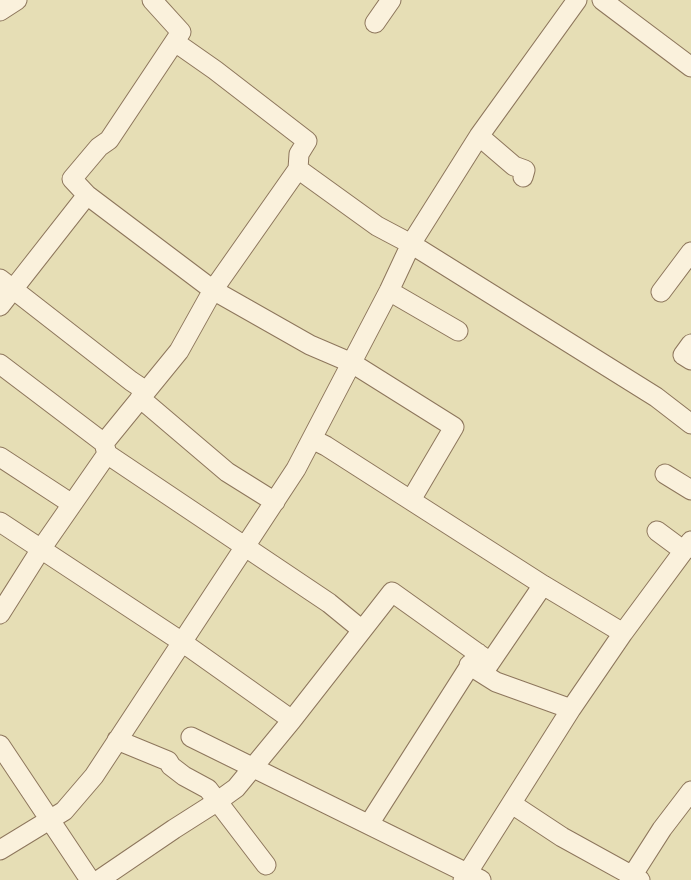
<!DOCTYPE html>
<style>
body{margin:0}
canvas{display:block;background:#f0e4c8}
</style>
<canvas width="691" height="880"></canvas>
<script>
const context = document.querySelector('canvas').getContext('2d');
context.lineJoin = 'round';
function fill(path, color) { context.fillStyle = color; context.fill(path, 'evenodd'); }
function strokePath(path, color, width, dash) { context.strokeStyle = color; context.lineWidth = width; context.lineCap = dash ? 'butt' : 'round'; context.setLineDash(dash || []); context.stroke(path); }
const farmland = new Path2D(`
 M0,0h691v880h-691z`);
const minor = new Path2D(`
 M152,0l29,32 -72,108 -10,7 -27,32 15,16 126,95 97,55 42,18 102,64 -43,73
 M602,0l89,67
 M0,11l17,-11
 M375,23l16,-23
 M175,42l40,28 92,71 -8,13 -1,15 -85,121 -34,61 -75,92 3,11 222,149 33,27
 M479,136l35,30 11,4 -2,7
 M298,169l79,57 34,18 245,153 35,27
 M0,279l131,102 15,10
 M389,291l69,40
 M661,292l30,-40
 M0,306l87,-111
 M691,344l-8,11 8,5
 M0,364l104,79
 M140,398l87,74 48,30
 M312,439l14,7 217,139 80,48
 M0,457l72,47
 M665,474l26,16
 M0,522l182,120 110,78
 M657,531l27,20
 M0,614l41,-65 66,-95
 M469,665l27,17 75,27
 M483,673l60,-88
 M191,737l290,143
 M117,740l51,21 3,5 13,10 24,13 58,76
 M0,745l90,135
 M512,804l50,33 78,43
 M369,824l109,-171
 M0,850l64,-39 30,-35 202,-307 93,-178 22,-47 68,-108 98,-136
 M632,876l30,-47 29,-38
 M99,880l75,-51 44,-28 18,-13 56,-68 100,-128 98,70
 M463,880l108,-171 52,-76 68,-92`);
fill(farmland, '#e6deb5');
strokePath(minor, '#8d765c', 21);
strokePath(minor, '#faf1dc', 19);
</script>
